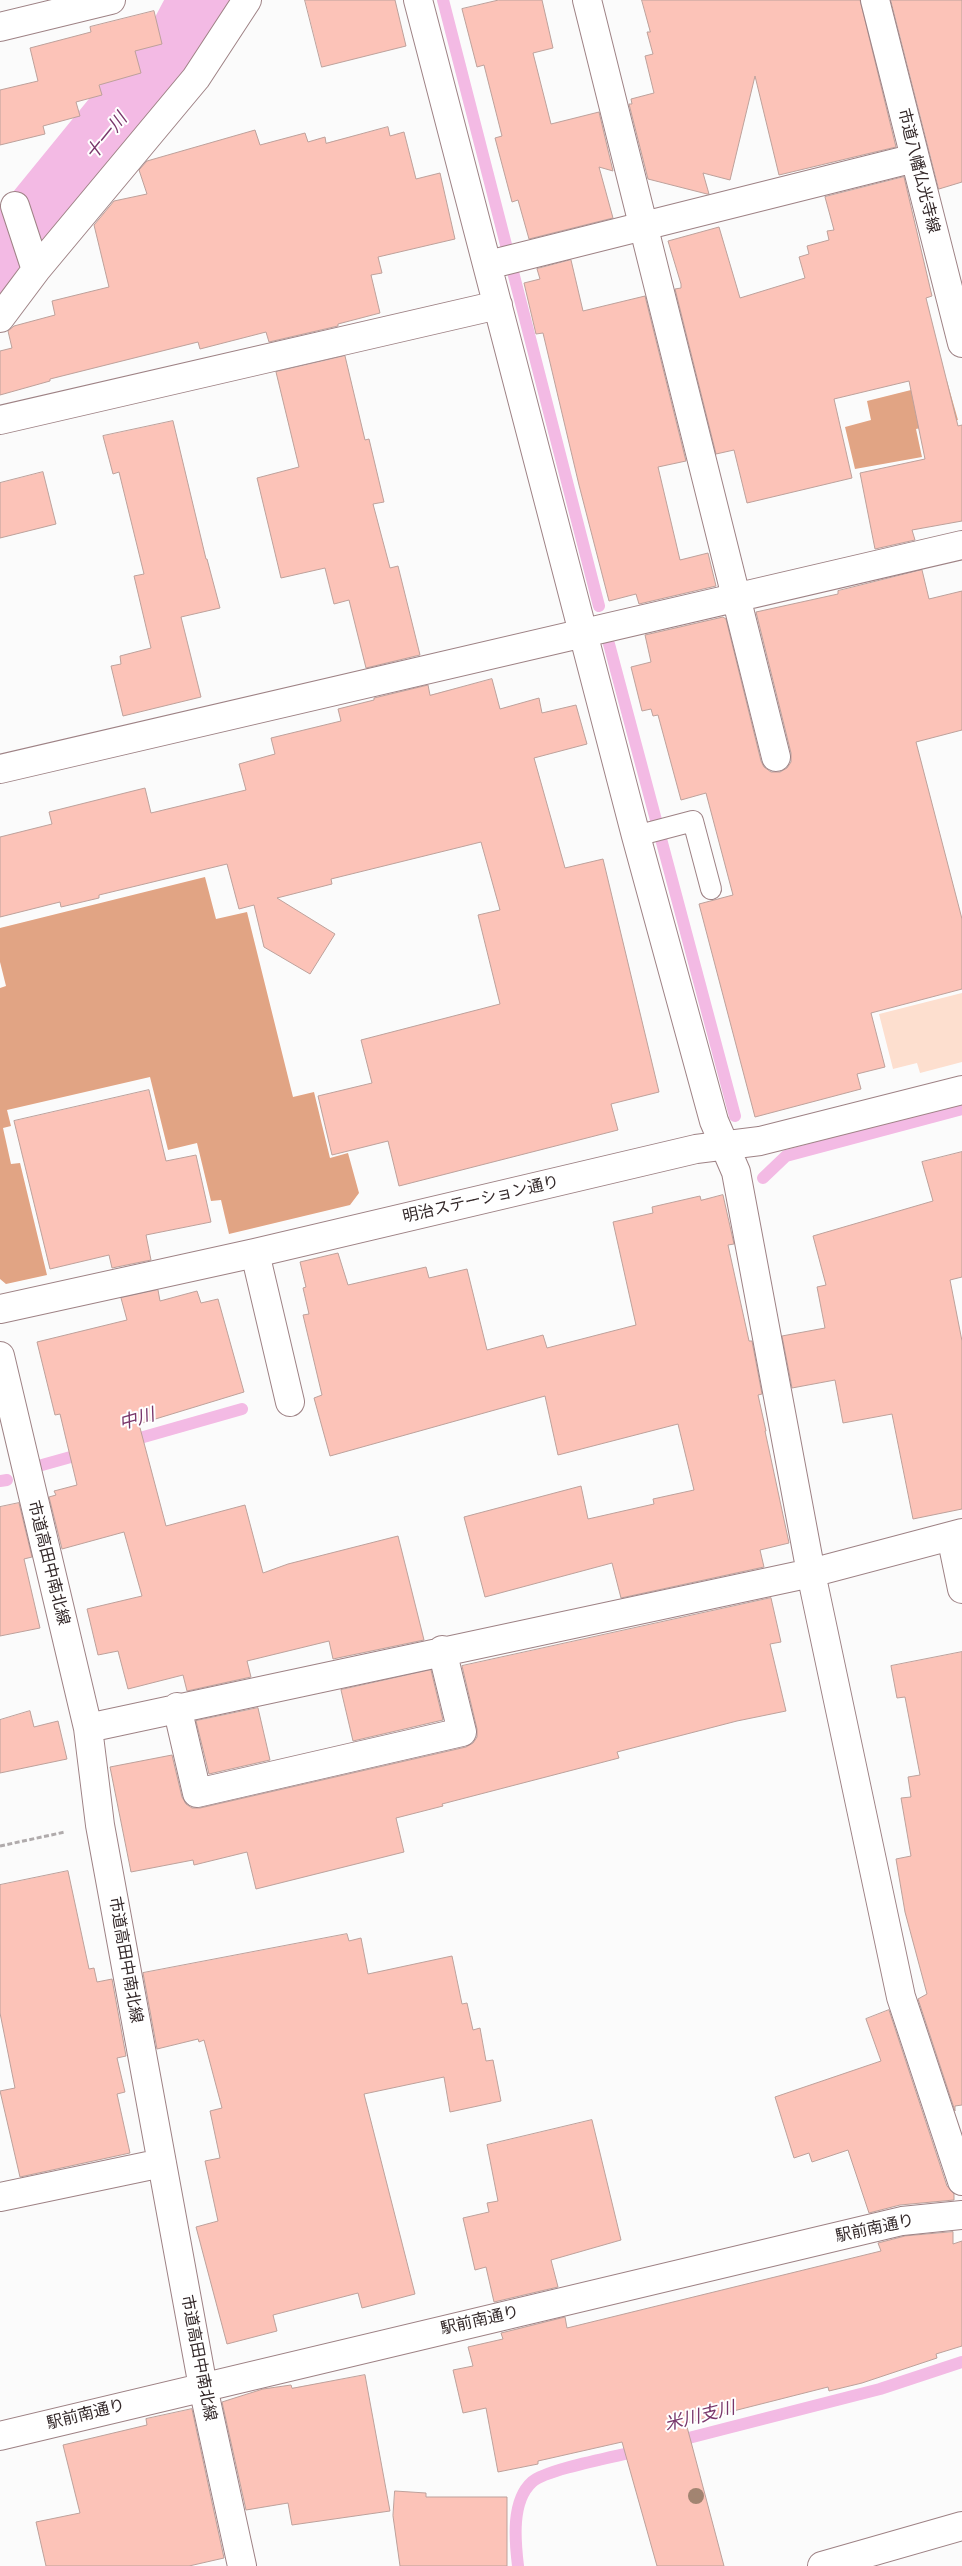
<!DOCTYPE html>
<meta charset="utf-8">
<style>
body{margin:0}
canvas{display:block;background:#fbfbfb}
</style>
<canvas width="962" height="2566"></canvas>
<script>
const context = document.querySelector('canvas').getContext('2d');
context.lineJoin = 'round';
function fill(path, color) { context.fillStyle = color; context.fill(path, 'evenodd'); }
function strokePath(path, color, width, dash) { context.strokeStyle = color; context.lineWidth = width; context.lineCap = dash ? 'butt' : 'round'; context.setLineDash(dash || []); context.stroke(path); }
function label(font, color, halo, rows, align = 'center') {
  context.font = font + ' "DejaVu Sans","Noto Sans JP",sans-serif'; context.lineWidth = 4; context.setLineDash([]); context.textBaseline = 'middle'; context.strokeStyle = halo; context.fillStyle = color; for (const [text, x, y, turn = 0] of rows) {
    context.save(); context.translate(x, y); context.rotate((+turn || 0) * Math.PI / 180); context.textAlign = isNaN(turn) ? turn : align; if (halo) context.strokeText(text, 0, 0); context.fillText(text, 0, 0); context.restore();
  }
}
const green = new Path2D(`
 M962,993v69l-42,11 -3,-10 -24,6 -14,-55z`);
const forest = new Path2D(`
 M947,381l11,39 -42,9 6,28 -67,12 -10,-42 26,-7 -4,-19z
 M205,877l11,42 31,-7 46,185 21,-5 16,66 18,-5 11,40 -9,12 -121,29 -8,-34 -10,1 -14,-58 -29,7 -18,-73 -143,33 4,16 -8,2 8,36 9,-1 27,112 -41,9 -6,-5v-291l6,-2 -6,-24v-34z`);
const stream = new Path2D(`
 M443,0l156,606
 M609,644l126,472
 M763,1178l23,-22 176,-47
 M126,1442l116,-33
 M42,1465l43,-12
 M0,1481l7,-1
 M673,2442l207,-53 82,-27
 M518,2566c-3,-25 -7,-65 14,-84 14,-13 87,-26 110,-32`);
const river = new Path2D(`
 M0,268l186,-228 21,-40`);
const building = new Path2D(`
 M305,0h90l11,46 -84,21z
 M499,0h43l11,48 -20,5 18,71 48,-12 14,59 -14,-4 14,51 -84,21 -11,-39 -6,2 -17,-64 7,-2 -18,-71 -7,2 -15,-58z
 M642,0h218l36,147 -117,28 -24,-99 -25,104 -27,-7 6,21h-2l-59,-15 -19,-75h3l-1,-5 23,-6 -9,-37 8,-2 -6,-22h3z
 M891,0h71v182l-23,7z
 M154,11l8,33 -27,7 6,22 -42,12 3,10 -26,7 4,14 -37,10 2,8 -45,11v-55l38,-9 -8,-33 61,-16 -1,-5z
 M388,127l2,9 14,-4 12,47 24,-6 15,66 -77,18 4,16 -11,2 9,38 -42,11v2l-69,16 -3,-10 -66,17 -2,-7 -148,37v2l-50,14v-44l12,-3 -4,-17 6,-5 41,-11 -3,-14 57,-14 -15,-62 20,-24 33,-7 -8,-24 8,-9 108,-31 5,15 45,-12 3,9 17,-5 1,6z
 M904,177l28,119 -6,2 32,128 4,-1v96l-50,9 3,10 -40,9 -15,-76 65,-14 -16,-78 -75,18 18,79 -105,25 -13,-53 -18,4 -41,-165 6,-1v-4l-13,-43 51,-14 21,71 65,-20 -6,-21 10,-3 -2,-8 22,-6 -2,-9 7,-1 -9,-33z
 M571,260l12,51 62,-15 41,165 -28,6 22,93 28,-7 8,33 -77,18 -3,-10 -27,7 -30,-116 -36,-152 -7,1 -12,-51 16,-4 -3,-10z
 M345,356l20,84 4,-1 15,63 -11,2 17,64 8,-2 22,89 -54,13 -17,-68 -15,4 -9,-36 -44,10 -24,-100 42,-11 -23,-95z
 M173,421l33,138h1l13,49 -39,9 20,80 -78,19 -12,-50 10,-2 -1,-8 31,-8 -17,-72 10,-2 -25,-102 -6,2 -10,-38z
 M43,472l13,52 -56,14v-55z
 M922,570l7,29 33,-8v139l-46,12 46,177v70l-91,24 14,54 -28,7 4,15 -106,28 -56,-213 34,-9 -27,-102 -25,7 -23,-85 -5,1 -2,-7 -9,2 -11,-44 20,-5 -6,-27 78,-18 3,2 35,142 3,6 7,5h9l7,-4 4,-6v-9l-35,-141 82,-18v-3z
 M492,679l8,30 39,-11 3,15 34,-8 11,39 -53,14 31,110 38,-9 56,233 -48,12 7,26 -219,56 -11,-45 -56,14 -14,-59 54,-13 -11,-43 139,-36 -22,-89 22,-5 -19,-68 -150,37 1,5 -55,14 58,36 -25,40 -46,-27 -10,-42 -15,4 -12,-45 -128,31v3l-38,9 -1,-5 -60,15v-80l52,-13 -3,-12 96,-24 6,25 95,-23 -7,-26 36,-10 -4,-16 70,-17 -3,-12 36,-9v-2l54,-13 2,10z
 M149,1090l17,71 30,-6 15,67 -65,13 5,25 -39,8 -3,-13 -59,14 -36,-148z
 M962,1152v125l-12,3 12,61v168l-49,10 -21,-105 -49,9 -8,-43 -43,8 -10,-52 43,-8 -8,-41 9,-2 -13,-49 120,-35 -11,-39z
 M723,1195l11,49 -6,1 21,96h3l10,53 -4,1 8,36h-1l24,112 -29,7 4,17 -143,31 -9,-35 -127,34 -21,-80 117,-31 7,33 66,-15 -1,-5 41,-9 -16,-66 -120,31 -13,-59 -215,60 -16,-58 8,-3 -19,-80 6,-1 -6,-26 3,-1 -6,-25 38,-9 10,32 78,-18 3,11 38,-9 20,81 56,-15 4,13 89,-23 -23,-103 40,-9 -1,-6 48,-11 1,4z
 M158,1290l2,11 37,-10 4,12 17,-4 26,93 -105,32 27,102 79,-21 18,68 25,-9 110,-28 26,104 -91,19 -4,-18 -82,20 4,16 -64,14 -4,-16 -55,14 -10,-38 -20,4 -11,-46 55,-13 -18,-64 -62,17 -13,-52 7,-2 -2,-4 23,-6 -17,-71 -5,1 -18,-73 90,-22 -6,-22z
 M19,1503l13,54 -8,2 16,69 -40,8v-129z
 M771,1598l10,44 -11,2 16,67 -49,10 -120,31 2,6 -177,46 1,2 -47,12 8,34 -148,37 -9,-37 -53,13 -1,-5 -62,12 -21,-105 62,-12 10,42 4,7 6,4h8l266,-61 7,-4 4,-6v-8l-15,-63z
 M962,1652v453l-7,1v5l-37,-112 9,-5 -22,-82 -9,-53 15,-3 -10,-58 10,-1 -3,-20 12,-2 -15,-78 -8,1 -6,-32z
 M431,1670l12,50 -90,21 -12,-51z
 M258,1708l12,52 -61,14 -13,-53z
 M30,1711l4,16 24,-6 9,38 -67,14v-53z
 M68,1871l21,98 5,-1 3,14 15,-3 14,77 -9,2 8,34 -8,2 13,59 -110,24 -20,-86 15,-3 -15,-75v-128z
 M347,1934l2,7 12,-3 7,36 84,-18 10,48 5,-1 6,27 7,-2 6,33 7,-1 8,41 -51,11 -6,-35 -80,17 51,200 -53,14 -4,-15 -85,22 4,16 -50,13 -31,-117 22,-6 -13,-60 15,-3 -10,-47 12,-3 -18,-68 -5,2 -1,-3 -41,10 -14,-76z
 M889,2010l58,176 7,8v6l-54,5 -31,8 -21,-63 -36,12 -3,-9 -15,5 -19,-61 106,-36 -15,-42z
 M592,2120l29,120 -70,20 7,27 -64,15 -8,-35 -11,3 -12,-52 26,-6 -2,-9 11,-2 -11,-56z
 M953,2232v12l9,-3v105l-26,8 1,4 -75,25 -33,8 -1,-4 -142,36 38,143h-67l-35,-124 -84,19v3l-40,8 -12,-64 -23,5 -10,-43 20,-4 -5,-19 35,-8 -2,-6 64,-16 2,11 314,-77 -3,-8 27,-7z
 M365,2375l25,136 -98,14 -4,-22 -42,7 -24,-108 41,-13 28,-4 1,3z
 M192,2409l32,149 -35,8h-143l-10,-44 44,-9 -17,-68 84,-20 -1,-6z
 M395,2491l31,2v4h81v69h-107l-7,-50z`);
const path = new Path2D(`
 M0,1846l65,-14`);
const service = new Path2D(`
 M636,836l57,-15 18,68`);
const minor = new Path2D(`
 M418,0l218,836 78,285 22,51 75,401 90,424 61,184
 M587,0l189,757
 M875,0l87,343
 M0,27l111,-27
 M15,206l21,64
 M488,265l427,-107
 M0,318l36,-48 160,-192 51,-78
 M0,420l498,-115
 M0,769l962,-224
 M255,1253l35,149
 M0,1309l255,-56 441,-104 64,-8 202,-51
 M0,1356l88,372 12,97 103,562 39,179
 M951,1536l11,53
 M177,1707l20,86 265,-61 -20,-82
 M88,1728l723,-155 151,-40
 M0,2197l162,-34
 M0,2436l902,-215 60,-6
 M822,2566l140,-40`);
const trees = [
 [696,2496]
];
const streetNames = [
 ["市道八幡仏光寺線",918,171,76],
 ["明治ステーション通り",481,1200,-13],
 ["市道高田中南北線",48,1563,76],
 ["市道高田中南北線",125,1960,80],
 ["駅前南通り",875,2229,-12],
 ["駅前南通り",480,2321,-13],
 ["市道高田中南北線",198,2358,79],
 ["駅前南通り",86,2415,-14]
];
const waterNames = [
 ["十一川",107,137,-51],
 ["中川",137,1420,-16],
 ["米川支川",700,2417,-14]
];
fill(green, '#fddfcf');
fill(forest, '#e1a484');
strokePath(stream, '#f3bae4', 12);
strokePath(river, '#f3bae4', 76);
fill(building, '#fcc3b8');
strokePath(building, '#bda19b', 1);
strokePath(service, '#9e8285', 22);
strokePath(minor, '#9e8285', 30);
strokePath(path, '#b0abac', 3, [5, 2.5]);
strokePath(service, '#fff', 20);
strokePath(minor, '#fff', 28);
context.fillStyle = '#a28471';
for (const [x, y] of trees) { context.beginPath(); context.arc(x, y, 8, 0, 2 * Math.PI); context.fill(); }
label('16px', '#34292a', '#fff', streetNames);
label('italic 18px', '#79376b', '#fff', waterNames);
</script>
